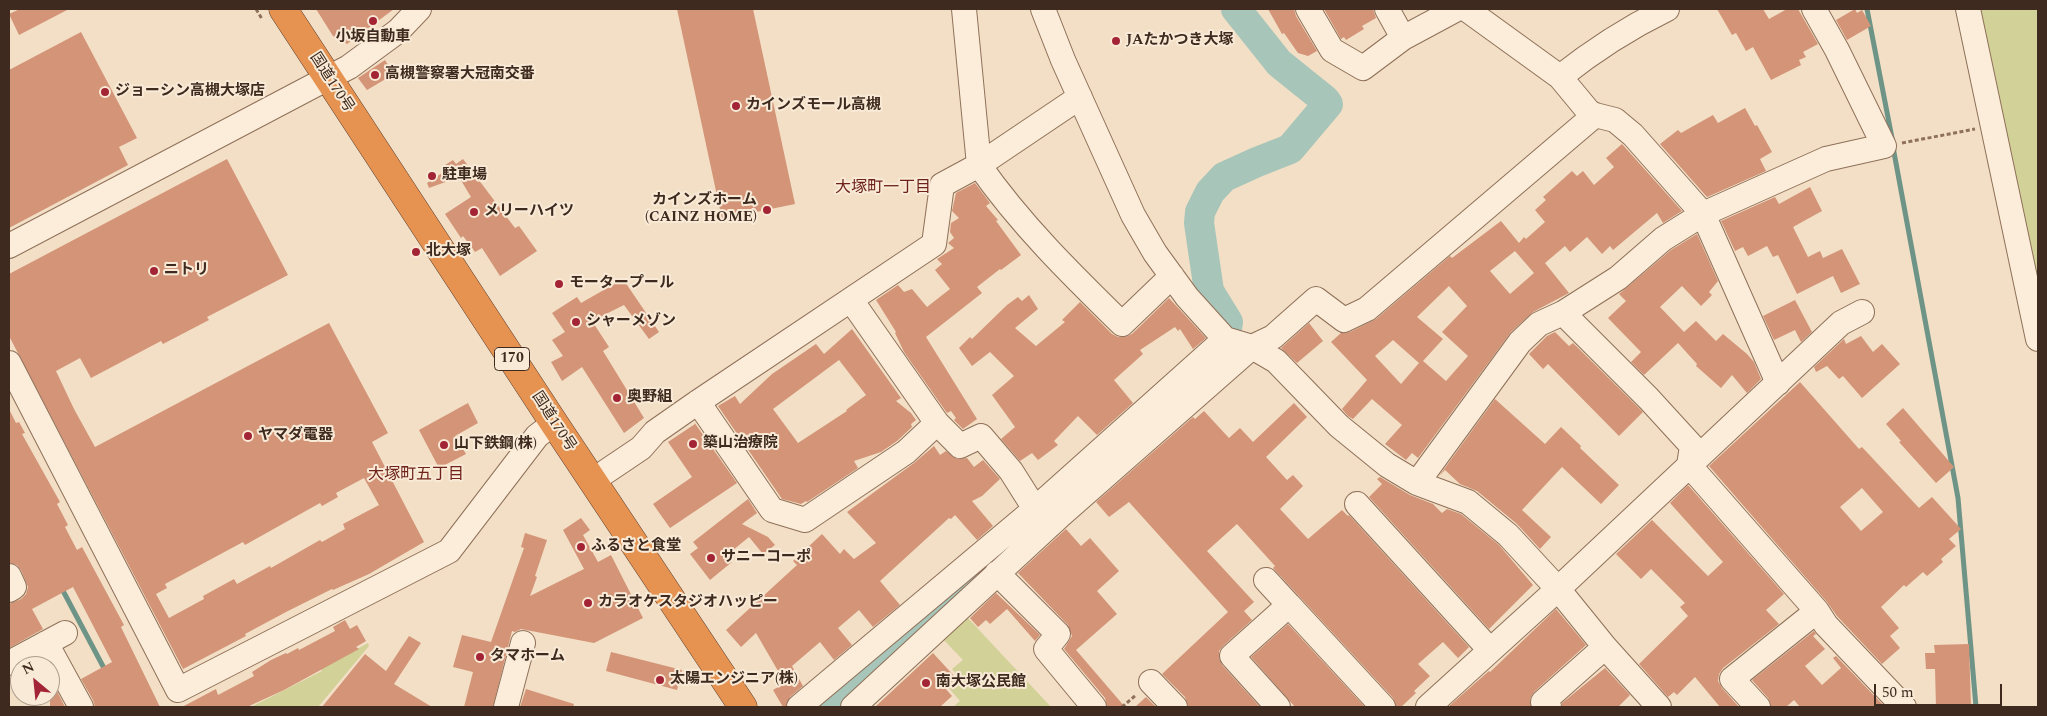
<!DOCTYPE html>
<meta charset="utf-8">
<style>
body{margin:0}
#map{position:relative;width:2047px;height:716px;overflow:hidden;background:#f2dfc5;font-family:Spectral,serif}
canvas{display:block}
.frame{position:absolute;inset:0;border:10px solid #3e2a1e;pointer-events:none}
.north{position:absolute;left:10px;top:656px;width:50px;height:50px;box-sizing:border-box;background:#f8ead6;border:1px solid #ae9d8c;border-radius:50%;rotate:332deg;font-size:14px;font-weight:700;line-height:20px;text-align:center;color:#3e2a1e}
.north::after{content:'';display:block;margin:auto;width:18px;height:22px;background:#a32434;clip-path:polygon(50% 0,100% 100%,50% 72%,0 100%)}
.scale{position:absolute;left:1874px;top:684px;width:128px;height:22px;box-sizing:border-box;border:2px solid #3e2a1e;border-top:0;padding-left:6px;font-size:15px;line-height:18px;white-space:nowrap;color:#3e2a1e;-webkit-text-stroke:4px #f8ead6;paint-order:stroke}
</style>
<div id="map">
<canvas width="2047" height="716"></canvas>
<div class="frame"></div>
<div class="north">N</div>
<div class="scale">50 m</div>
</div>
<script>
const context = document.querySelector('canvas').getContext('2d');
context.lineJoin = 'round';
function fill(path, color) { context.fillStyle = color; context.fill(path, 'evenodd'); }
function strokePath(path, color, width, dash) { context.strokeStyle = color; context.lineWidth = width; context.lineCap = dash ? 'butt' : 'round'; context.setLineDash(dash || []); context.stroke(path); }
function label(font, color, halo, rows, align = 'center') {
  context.font = font + ' Spectral,"Noto Sans JP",serif'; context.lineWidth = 4; context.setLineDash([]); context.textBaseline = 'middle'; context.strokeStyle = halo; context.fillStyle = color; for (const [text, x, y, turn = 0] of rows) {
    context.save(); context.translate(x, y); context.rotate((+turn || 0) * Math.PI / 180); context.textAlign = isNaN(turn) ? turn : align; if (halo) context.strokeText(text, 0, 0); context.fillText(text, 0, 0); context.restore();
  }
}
const green = new Path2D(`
 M1980,9h58v273z
 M966,616l85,91h-98l7,-6 -12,-14 11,-10 -7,-8 11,-9 -21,-22z
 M368,643l1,3 -51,61h-67l71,-36 -1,-2z`);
const stream = new Path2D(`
 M1867,9l25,129
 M1893,147l65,351 18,209
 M61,587l45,85`);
const river = new Path2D(`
 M1216,361l6,-5 6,-34 -19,-31 -10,-68 1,-11 10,-20 14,-15 33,-15 33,-13 38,-45 -3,-4 -46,-37 -43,-54
 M831,707l196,-176`);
const building = new Path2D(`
 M20,9h49l-50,26 -10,-21z
 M316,9h78l-47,35 -14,-8z
 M677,9h76l42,195 -73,15z
 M1268,9h26l2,7 21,35 -9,5 -10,-3 -14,-20 -2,1z
 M1324,9h49l3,9 -14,8 2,3 -18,11 -2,-3 -3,2z
 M1717,9h46l6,10 18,-10h11l20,35 -15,8 3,5 -7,3 2,5 -30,15 -18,-33 -7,4 -10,-18 -4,2z
 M1855,9l2,4 5,-3 9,16 -24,14 -11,-20z
 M81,32l56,106 -18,9 9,18 -119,63v-158z
 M385,60l9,14 -27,16 -9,-12z
 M1745,108l10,18 2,-1 15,27 -12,7 6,12 -59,26 -47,-53 18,-14 3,3 32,-18 5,8z
 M1622,144l60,67 -19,12 -6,-10 -44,37 -3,-4 -8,8 -15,-17 -17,15 -5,-6 -20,17 24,30 -36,19 -22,20 -93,126 -6,-5 -6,7 -21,-16 17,-19 -30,-26 -19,20 -5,-3 -6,-7 25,-29 -36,-38 10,-9 9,-1 26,-13 74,-63 2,2 49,-37 18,22 5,-6 2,2 19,-17 -10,-12 11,-10 -3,-3 29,-26 5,5 6,-5 11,14 20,-18 -8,-9zM1515,251l19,22 -24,21 -20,-23zM1449,286l18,20 -25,26 26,24 -22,25 -23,-20 20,-22 -26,-22zM1393,340l26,23 -18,21 -26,-28z
 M227,159l61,116 -81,42 2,3 -46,24 -2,-3 -70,37 -11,-20 -24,13 18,38 21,38 234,-124 59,110 -16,9 52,100 -55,32 -36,16 -1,-1 -46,23 -41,22 1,2 -63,33 -174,-333v-62zM364,478l15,27 -36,19 2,5 -23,13 -2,-2 -49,28 -1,-2 -33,18 -3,-5 -31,17 1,3 -35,19 -13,-24 11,-6 -2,-4 78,-42 2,3 75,-42 2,3 16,-9 -2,-4z
 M463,159l52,69 4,-2 18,25 -37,25 -18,-28 -7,4 -12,-16 -2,2 -16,-24 26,-17 -12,-20 -30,11 -2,-5 18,-12 -3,-4 11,-7 3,4z
 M975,183l15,20 -4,3 12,14 -2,1 25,34 -20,15 -1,-1 -23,18 5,6 -56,44 51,82 -14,10 -9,-9 2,-2 -5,-7 -4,2 -43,-61 -9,-19 1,-1 -20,-32 22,-15 6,7 8,-3 15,18 23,-18 -15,-19 7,-6 -5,-5 17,-11 -6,-5 6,-5 -4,-6 1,-9 8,-5 -7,-7 4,-18z
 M1810,187l12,24 -29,16 15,30 12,-6 3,7 19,-9 18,35 -19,9 -8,-17 -36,18 -19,-39 -5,2 -6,-11 -19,10 -5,-9 -8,4 -14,-30 54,-24 4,7z
 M1697,234l21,47 -9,11 3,3 -11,11 -19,-20 -22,21 24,25 12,-11 20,20 7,-7 24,20 7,8 7,17 -14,14 -15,-18 -11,13 -25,-22 1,-2 -19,-21 -34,32 -13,-13 10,-10 -33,-34 18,-17 -7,-7 52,-44z
 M623,279l36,53 -10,7 -25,-34 -32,16 17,26 -6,4 41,67 -20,15 -42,-66 -20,14 -11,-19 12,-6 -11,-16 13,-8 -13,-19 25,-16 4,6z
 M1029,295l9,14 -23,19 21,18 29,-24 -3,-2 18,-18 32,32 6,3h7l7,-3 37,-36 37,40 -13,11 -13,-20 -2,2 -3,-4 -35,23 3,4 -29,26 19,23 -36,32 -19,-19 -24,25 4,4 -20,15 -6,-7 -12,8 -19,-22 14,-12 -23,-32 22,-19 -24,-24 -18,14 -13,-18 11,-11 2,2 35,-34 11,-8 4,4z
 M1795,300l17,32 -11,10 -6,-12 -21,10 -11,-24z
 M1309,323l14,18 -26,22 -16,-15z
 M852,329l49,69 -5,3 15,12 5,7 -5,4 1,3 -15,14 -16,11 -27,9 4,7 -51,34 -1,-1 -5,3 -19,-5 -64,-93 17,-10 5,8 32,-30 44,-30 8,10zM839,360l27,35 -20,15 1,1 -49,32 -25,-34z
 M1555,332l14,14 4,-3 70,69 -24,24 -71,-72 -5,5 -14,-15 18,-18z
 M1861,336l12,16 9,-8 18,20 -38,34 -19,-22 -4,3 -12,-13 -11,6 -2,-5 30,-28 2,5z
 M1800,382l59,67 3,-2 57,61 13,-11 29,32 -12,10 7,7 -15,13 2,3 -16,14 -4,-4 -17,15 -2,-2 -23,22 18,21 -9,8 10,12 -18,16 -45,-48 -10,-14 -118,-136zM1862,488l21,24 -22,19 -21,-24z
 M1495,399l50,45 16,-17 20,19 -1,2 39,37 -18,19 -39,-37 -40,43 29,27 -11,12 -23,-25 -40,-33 -17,-7 -15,-14 -6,6z
 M468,403l10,20 -23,13 11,18 -27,14 -20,-38z
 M1294,403l13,14 -41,40 21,23 6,-5 10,11 -23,23 28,30 34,-29 6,6 1,-1 120,132 -11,11 -15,-16 -25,22 12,12 -16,15 2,2 -15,14h-5l-3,-9 -120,-130 2,-2 -38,-42 -30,27 47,51 -10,9 8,9 -29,26 -4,5v7l3,7 38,42h-72l-3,-10 -23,-23 66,-62 -99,-110 -20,15 -13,-15 97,-85 2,2 9,-8 25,27 11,-10 13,14z
 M1903,408l51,59 -18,16 -37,-41 2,-1 -15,-17z
 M9,409l7,14 3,-1 6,11 -3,1 38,68 -3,2 11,21 -3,2 12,23 5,-3 42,78 -3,2 39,80h-65l-2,-7 -12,-21 31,-17 -39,-75 -41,22 11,20 -34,19v-44l12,-5 5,-5 2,-7 -7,-17 -4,-5 -8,-2z
 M694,422l43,61 -67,45 -17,-24 39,-27 -24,-35 27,-18z
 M934,446l6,9 6,-4 11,8 10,-1 7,9 9,-7 17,19 -18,17 -10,5 21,25 -16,14 -22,-25 -4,4 -2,-1 -69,63 20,24 -27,22 -14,-17 -21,18 14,17 -18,15 -14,-18 -28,24 11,20 -13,11 -4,10h-3l-10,-17 12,-7 -29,-50 -15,14 -15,-17 71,-65 -4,-4 29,-27 18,20 4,-5 10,10 22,-16 -29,-31 67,-49z
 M1380,477l30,18 23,9 9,9 5,-4 14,5 38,31 34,40 -44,44 -120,-132 13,-13 -5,-5z
 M1688,485l96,109 -18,16 13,14 -56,44 -4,6 -1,7 4,7 17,19h-19l-25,-30 -18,18 -3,-3 -6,5 -29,-33 49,-48 -8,-9 5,-4 -34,-34 -10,10 -25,-25 36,-34 56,56 15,-14 -53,-59z
 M748,499l9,14 -15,11 26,13 7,8 -12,9 -14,-17 -22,18 5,7 -22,18 -20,-26 8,-6 -5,-6z
 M581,518l9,12 -7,5 15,27 13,-7 32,63 -49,25 -73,-14 -6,3 -3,-1 -19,76h-29l9,-35 -20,-5 9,-32 29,7 33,-94 -3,-1 4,-14 22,7 -12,36 2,1 -7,19 54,-27 -21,-39z
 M1066,529l15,17 9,-8 29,33 -22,20 20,23 -41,36 49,57h-18l-2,-9 -41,-49 8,-13 -4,-11 -50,-52z
 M996,593l44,42 -5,6 -28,-32 -17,15 -4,-4 -8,7 -8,-9z
 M1556,609l30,36 -52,47 -4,7 1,8h-83l41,-36 1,1z
 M345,620l5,9 7,-4 9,16 -10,6 3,2 -75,41 -37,17h-65l34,-18 2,6 36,-19 -2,-4 19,-12 15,-7 1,1 11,-6 1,2 36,-19 -2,-4z
 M1288,624l77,83h-70l-44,-50z
 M1814,631l2,3 -3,2 12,13 -20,17 17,19 19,-17 -8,-10 3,-2 49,51h-85l-6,-7 -8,7h-15l-3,-9 -16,-18z
 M409,636l12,7 -27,41 38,23h-110l43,-53 21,17z
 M1969,644l2,63h-35l-1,-38h-9l-1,-16h10l-1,-8z
 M611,652l71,18 -5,20 -71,-19z
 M933,653l23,25 -11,10 7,8 -12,11h-65z
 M1605,668l25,27 -12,12h-56v-4z
 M526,689l48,15 -1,3h-53z
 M57,691l8,16h-15v-12z
 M1146,697l10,10h-21z`);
const path = new Path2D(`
 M256,9l6,10
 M1902,143l73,-14
 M1122,707l14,-12`);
const minor = new Path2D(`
 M964,9l15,156c41,59 92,109 143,159l50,-48
 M1043,9l20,51 70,155 22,38 32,44 38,42 27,8 24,14 63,65 48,39 30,18 51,19 40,33 50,54 47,58 54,60
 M1308,9l24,41 31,18 40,-30 54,-29
 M1387,9l16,29
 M1466,9l94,68
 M1667,9c-39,19 -73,41 -107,68l29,35 6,3 20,5 18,15 70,79 75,169
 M1968,9l70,330
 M9,246l340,-179 49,-36 21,-22
 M1563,313l86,86 43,47 -3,19 128,146 9,14 78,82
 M9,363l169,327 271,-139 88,-115 17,-13
 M698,402l74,108 33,10 101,-68 31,-29 -86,-123
 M937,423l23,23 21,-10 30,35 24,38
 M592,481l49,-33 14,-16 43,-30 236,-158 8,-59 37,-20 101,-68
 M1417,483l103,-141 19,-18 24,-11 55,-35 45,-39 40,-25 123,-55 58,-13 -47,-96 -23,-41
 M1357,504l133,146
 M997,573l61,61 -12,15 48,58
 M9,576l5,11 -5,3
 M1266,580l23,25
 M46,643l35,64
 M9,663l56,-30
 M1151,682l24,25
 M506,707l17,-64
 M799,707l236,-198 190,-170
 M853,707l209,-193 190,-167 21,-10 43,-38 28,21 23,-11 228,-194
 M1278,707l-46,-51 57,-51 94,102
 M1428,707l130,-118 283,-266 21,-11
 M1549,707l-6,-5 62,-55
 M1758,707l-26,-28 85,-68`);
const highway = new Path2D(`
 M283,9l271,414 189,284`);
const markers = [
 [373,21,5,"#a32434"],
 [1116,41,5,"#a32434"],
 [375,75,5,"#a32434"],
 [105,92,5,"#a32434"],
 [736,106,5,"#a32434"],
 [432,176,5,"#a32434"],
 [767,210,5,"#a32434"],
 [474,212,5,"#a32434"],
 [416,252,5,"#a32434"],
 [154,271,5,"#a32434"],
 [559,284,5,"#a32434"],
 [576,322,5,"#a32434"],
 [617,398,5,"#a32434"],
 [248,436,5,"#a32434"],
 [693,444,5,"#a32434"],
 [444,445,5,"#a32434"],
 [581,547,5,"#a32434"],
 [711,558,5,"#a32434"],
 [588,603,5,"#a32434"],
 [480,657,5,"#a32434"],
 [660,680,5,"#a32434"],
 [926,683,5,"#a32434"]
];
const shields = [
 [512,359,35]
];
const shieldNames = [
 ["170",512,359]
];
const poiNames = [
 ["小坂自動車",373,38,"center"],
 ["JAたかつき大塚",1126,41],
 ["高槻警察署大冠南交番",385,75],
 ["ジョーシン高槻大塚店",115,92],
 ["カインズモール高槻",746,106],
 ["駐車場",442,176],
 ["カインズホーム",757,201,"right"],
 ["(CAINZ HOME)",757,218,"right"],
 ["メリーハイツ",484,212],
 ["北大塚",426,252],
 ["ニトリ",164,271],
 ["モータープール",569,284],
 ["シャーメゾン",586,322],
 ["奥野組",627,398],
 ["ヤマダ電器",258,436],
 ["築山治療院",703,444],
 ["山下鉄鋼(株)",454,445],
 ["ふるさと食堂",591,547],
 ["サニーコーポ",721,558],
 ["カラオケスタジオハッピー",598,603],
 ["タマホーム",490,657],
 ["太陽エンジニア(株)",670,680],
 ["南大塚公民館",936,683]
];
const streetNames = [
 ["国道170号",331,83,57],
 ["国道170号",553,422,57]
];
const neighbourhoodNames = [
 ["大塚町一丁目",883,189],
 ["大塚町五丁目",416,476]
];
fill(green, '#d1d198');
strokePath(stream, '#6d9486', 5);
strokePath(river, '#a7c5b9', 30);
fill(building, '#d39478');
strokePath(minor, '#8f7059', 26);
strokePath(highway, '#5d3e2e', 29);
strokePath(path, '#8f7059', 3, [4, 2.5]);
strokePath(minor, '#fbedda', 24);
strokePath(highway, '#e69351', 28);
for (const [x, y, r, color] of markers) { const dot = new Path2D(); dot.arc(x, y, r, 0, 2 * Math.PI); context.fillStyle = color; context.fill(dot); strokePath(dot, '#f8ead6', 2); }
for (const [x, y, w] of shields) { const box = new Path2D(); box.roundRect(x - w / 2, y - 11.5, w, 23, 4); context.fillStyle = '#f8ead6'; context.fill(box); strokePath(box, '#3e2a1e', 1); }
label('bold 14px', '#3e2a1e', null, shieldNames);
label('bold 15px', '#3e2a1e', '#f8ead6', poiNames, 'left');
label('15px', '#3e2a1e', '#f8ead6', streetNames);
label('16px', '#6e221a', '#f8ead6', neighbourhoodNames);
</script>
